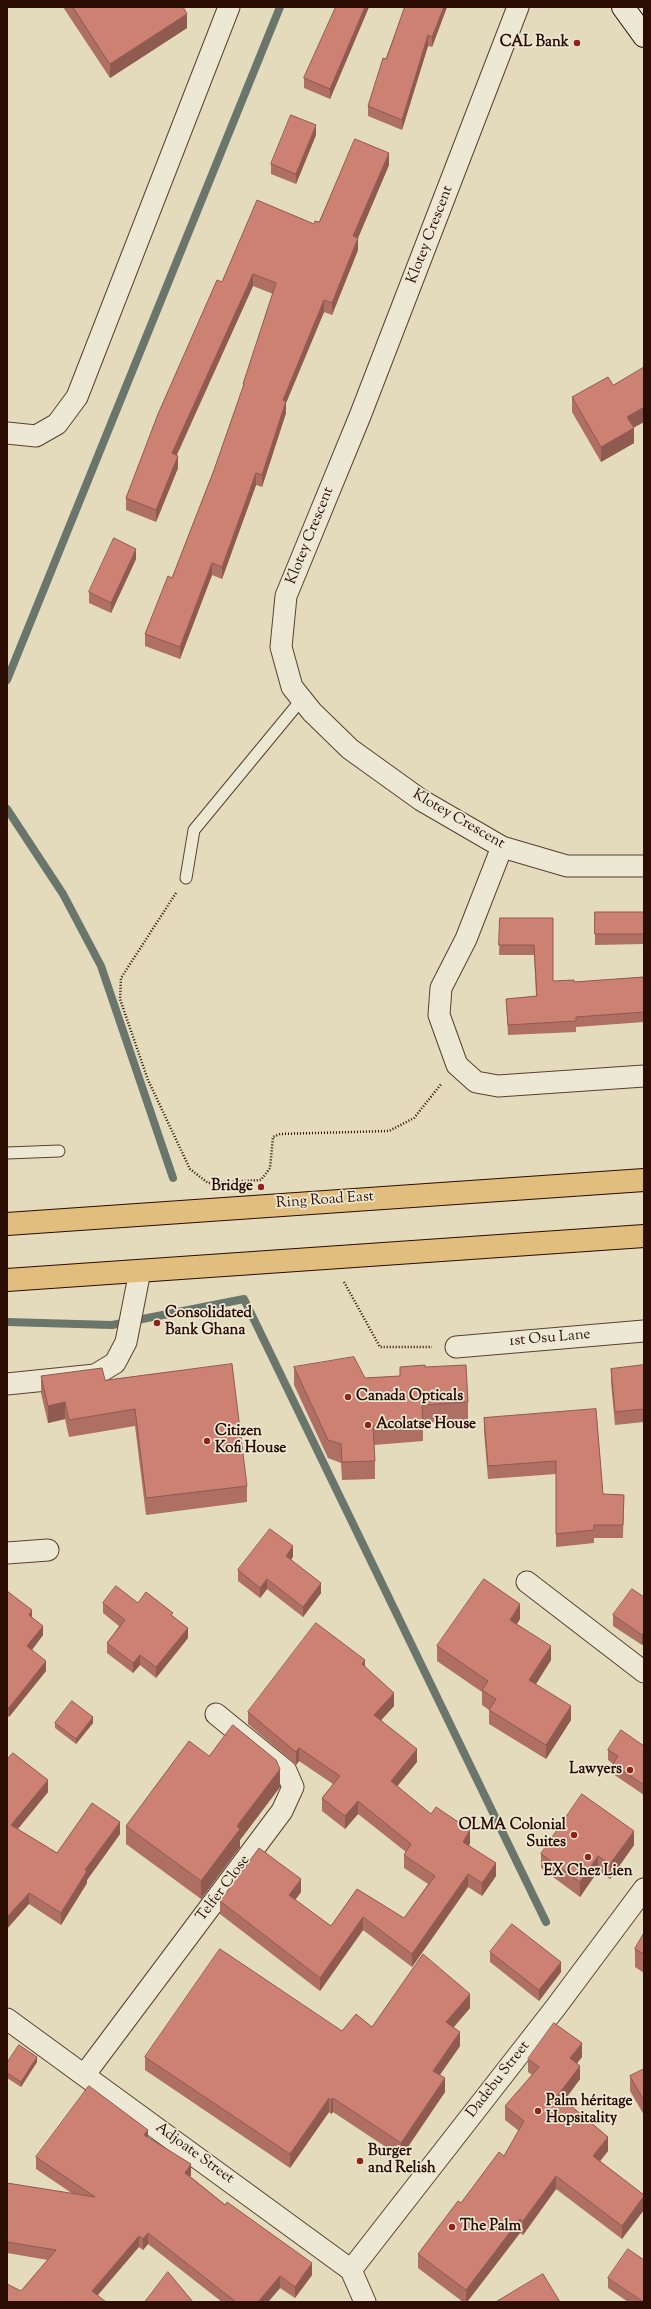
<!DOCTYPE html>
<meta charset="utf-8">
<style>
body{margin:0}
#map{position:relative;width:651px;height:2309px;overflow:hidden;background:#e4dbbc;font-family:"Sorts Mill Goudy",serif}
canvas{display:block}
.frame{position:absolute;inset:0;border:8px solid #2a0c01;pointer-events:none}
</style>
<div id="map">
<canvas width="651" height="2309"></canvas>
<div class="frame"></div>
</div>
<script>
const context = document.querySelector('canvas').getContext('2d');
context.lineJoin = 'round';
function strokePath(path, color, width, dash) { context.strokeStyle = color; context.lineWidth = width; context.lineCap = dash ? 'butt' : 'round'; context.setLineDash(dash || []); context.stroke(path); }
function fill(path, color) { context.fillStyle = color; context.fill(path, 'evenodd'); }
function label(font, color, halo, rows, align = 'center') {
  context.font = font + ' "Sorts Mill Goudy",serif'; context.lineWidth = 3.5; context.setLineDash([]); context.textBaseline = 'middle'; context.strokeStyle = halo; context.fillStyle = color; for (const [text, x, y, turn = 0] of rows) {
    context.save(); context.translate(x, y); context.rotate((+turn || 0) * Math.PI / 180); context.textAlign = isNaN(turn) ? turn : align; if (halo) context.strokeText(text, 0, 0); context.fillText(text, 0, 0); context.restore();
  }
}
const stream = new Path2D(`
 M7,680l273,-673
 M7,809l56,85 38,72 72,212
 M7,1322l105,3 132,-26 302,623`);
const path = new Path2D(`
 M176,893l-55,85 -1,21 28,81 42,89 18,14 53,-3 9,-12 3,-31 7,-3 109,-3 25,-13 28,-35
 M344,1282l36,65h52`);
const lane = new Path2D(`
 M186,878l8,-48 108,-131
 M7,1153l52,-2`);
const street = new Path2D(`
 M518,7l-158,409 -74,180 -5,51 11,40 20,25 38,37 71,51 81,47 65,19h77
 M7,433l29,3 21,-12 20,-27 152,-390
 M502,847l-36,92 -25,49 -2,27 18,50 19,17 22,4 146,-10
 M456,1347l188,-16
 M7,1384l88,-9 20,-12 11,-21 14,-71
 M7,1553l41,-3
 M527,1582l117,90
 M7,2019l344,251 14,32
 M85,2074l197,-263 11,-24 -7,-16 -70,-57
 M351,2270l205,-263 88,-118`);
const secondary = new Path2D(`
 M623,7l21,29`);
const primary = new Path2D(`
 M7,1224l637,-44
 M7,1280l637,-44`);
const wall = new Path2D(`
 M63,7h120l4,21 -77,50z
 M336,7h33l-39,92 -26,-11v-10z
 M405,7h42l-15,40 -4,-1 -26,84 -34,-14v-10z
 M316,135l-20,49 -25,-10v-10z
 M389,165l-31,73v12l-26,65 -8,-3 -38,91v10l-24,74 -6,-2 -34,94 -10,-4 -32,84 -35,-13v-12l27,-56 42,-108 29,-81v-5l30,-90 -20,-8 -76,169 1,13 -22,54 -30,-12v-12l96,-216 92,-58 5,-2z
 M613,385l31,37 -11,6 1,15 -33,19 -29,-50v-15z
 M136,559l-25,54 -22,-10v-11z
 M595,912h49v32l-49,1z
 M500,918h53v63l21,1 70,-5v45l-68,5v5l-68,3 -2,-36 30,-3 -2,-41h-35z
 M644,1365v57l-29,3 -4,-43v-13z
 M294,1367l71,11 35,-2v-9h25l43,35v18l-45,3v18l-49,4 1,16v18l-33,1 -1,-17 -13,-5 -34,-73z
 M41,1376l64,4 142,106v16l-101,13 -11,-89 -66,11 -4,-18 -17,4 -7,-30z
 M596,1409l7,85 21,1 -1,43h-29v5l-38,4v-73l-68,5 -4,-48v-13z
 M293,1557l-2,2 30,34 -18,24 -36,-28 -7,9 -22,-17v-11z
 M7,1591l25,26 11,18 -11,15 14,21 -37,46 -2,-2z
 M644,1597v45l-2,3 -29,-19v-11z
 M103,1603h35l35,13 15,22 -32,40 -16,-13 -7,8 -26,-20v-10l12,-17 -16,-13z
 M520,1619l-3,5 34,36 -15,24 35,36 -25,39 -57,-35v-14l-7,-5v-13l-45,-31v-15z
 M365,1666l29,40 -13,14 36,42 -20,24 34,28 39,29 -1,2 27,31 -14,20 -14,-9 -56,80 -49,-37 -43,61 -100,-77v-13l81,-9 -6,8 36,26 26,-37 47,29 24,-34 -24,-16v-13l2,-3 -48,-38 -13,15 -23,-18v-13l11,-14 -34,-23 -3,4 -48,-41v-12z
 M55,1723h38l-17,21 -21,-16z
 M644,1746v49l-31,-21v-10l-5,-4v-10z
 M209,1756l71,31 -40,53v7l-39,52 -75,-55v-18z
 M7,1760l41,32 -30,37 39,24 63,-19 -33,46v3l-26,42 -32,-21z
 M634,1845l-24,34 -12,-8 -18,26 -39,-29v-14z
 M644,1933v40l-9,-6v-18z
 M490,1952l71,20 -22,29 -49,-39z
 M470,2008l-17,20 7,18 -20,29 5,17 -44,65 -68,-45 -2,2 -2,-2 -39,56 -145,-98v-13l197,-26 30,-4z
 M582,2057l-5,6 3,16 -15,21 43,51 -8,10 44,34 -22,44 -66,-50 -33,46 -3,-2 -53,69h-4l-45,-34v-14l43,-51 43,-47 15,-25 -14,-11v-14l27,-31 -4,-3v-13z
 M37,2062l-16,25 -14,-9v-15z
 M644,2069v46l-14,-24v-15z
 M148,2137l43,38 -1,1 122,99 -17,23 -15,-10 -12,14h-46l-74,-58 -5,6 -4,-3 -118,44 27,-31 -41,-7v-70l66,11 -37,-25v-12z
 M608,2278l36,24h-16l-20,-14z`);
const shadedWall = new Path2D(`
 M365,7h4l-39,92v-10z
 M444,7h3l-15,40v-10z
 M187,14v14l-77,50v-14z
 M428,35v11l-26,84v-10z
 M316,125v10l-20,49v-10z
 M389,153v12l-31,73v12l-26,65v-12l21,-67z
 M253,274v12l-81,179v-12z
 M324,300v12l-38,91v10l-24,74v-12l21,-75z
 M644,407v15l-17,9v-14z
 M634,428v15l-33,19v-15z
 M178,456v12l-22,54v-12z
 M256,473v12l-34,94v-12z
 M136,549v10l-25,54v-10z
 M212,563v12l-32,84v-12z
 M65,1402v17l-17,4v-17z
 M293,1546v11l-7,9v-10z
 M267,1579v10l-7,9v-10z
 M321,1583v10l-18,24v-10z
 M520,1604v15l-10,15v-14z
 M32,1610v10l-3,-5z
 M43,1626v9l-16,21v-10z
 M188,1628v10l-32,40v-11z
 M644,1632v10l-2,3v-10z
 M551,1646v14l-22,35v-15z
 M140,1655v10l-7,8v-10z
 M365,1660v13l-3,-9z
 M46,1661v10l-37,46v-9z
 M394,1693v13l-20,22v-13z
 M571,1706v14l-25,39v-14z
 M93,1717v6l-17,21v-5z
 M299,1748v13l-3,4v-13z
 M417,1749v13l-26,32v-13z
 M280,1769v18l-40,53v7l-39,52v-18l36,-55z
 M48,1780v12l-37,45v-12z
 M358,1801v13l-13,15v-13z
 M120,1822v12l-33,46v3l-26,42v-12l24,-43z
 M470,1830v13l-7,11v-12z
 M634,1831v14l-24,34v-15z
 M598,1856v15l-18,26v-15z
 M496,1863v13l-14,20v-13z
 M468,1874v13l-56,80v-13z
 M301,1879v13l-12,16v-13z
 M29,1893v11l-22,25v-12z
 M363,1917v13l-43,61v-13z
 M561,1962v10l-22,29v-11z
 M470,1994v14l-24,28v-14z
 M460,2032v14l-27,38v-13z
 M582,2043v14l-12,15v-14z
 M37,2057v5l-16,25v-5z
 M580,2066v13l-22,29v-13z
 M445,2078v14l-44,65v-14z
 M329,2098v14l-39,56v-14z
 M333,2098v14l-2,2v-14z
 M148,2130v11l-4,-6z
 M608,2137v14l-15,19v-14z
 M191,2164v11l-6,9v-11z
 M556,2176v13l-33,46v-14z
 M644,2196v14l-22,29v-13z
 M520,2219v14l-53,69h-1v-12z
 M148,2233v11l-5,6v-11z
 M139,2236v11l-47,55v-11z
 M312,2263v12l-17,23v-11z
 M280,2276v12l-12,14h-10z`);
const building = new Path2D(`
 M73,7h110l4,7 -77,50z
 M336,7h29l-35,82 -26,-11z
 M405,7h39l-12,30 -4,-2 -26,85 -34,-14 15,-48 3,1z
 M291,115l25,10 -20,49 -25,-10z
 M355,139l34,14 -36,83 5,2 -26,65 -8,-3 -41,100 3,1 -24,74 -6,-2 -34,94 -10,-4 -32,84 -35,-13 23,-58 4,2 42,-108 30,-86h-1l33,-101 -23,-9 -81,179 6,3 -22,54 -30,-12 32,-84 59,-134 5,2 35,-82 57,24 1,-3 4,1z
 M643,368l1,2v37l-17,10 7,11 -33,19 -29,-50 36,-20 5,8z
 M114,538l22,11 -25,54 -22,-11z
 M595,912h49v22h-49z
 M500,918h53v63l21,-1v2l70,-5v35l-68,5v4l-68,4 -2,-26 31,-3 -3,-51h-35z
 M354,1357l11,21 35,-2v-9l25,-2v2l41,-2 2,37 -46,3 1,18 -50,3 2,35 -33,1 -1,-18 -13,-4 -34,-73z
 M232,1364l15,122 -101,12 -11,-89 -66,11 -4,-18 -17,4 -7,-30 61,-8 3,12z
 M644,1365v44l-29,3 -4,-43z
 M596,1409l7,85 21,1 -1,30h-29v5l-38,4v-73l-68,5 -4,-48z
 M270,1529l23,17 -7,10 35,27 -18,24 -36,-28 -7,9 -22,-18z
 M484,1579l36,25 -10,16 41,26 -22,34 42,26 -25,39 -57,-35 7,-11 -14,-9 6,-9 -51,-35z
 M116,1586l22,17 8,-11 27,21 -2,2 17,13 -32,39 -16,-12 -7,8 -26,-20 18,-23 -22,-17z
 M632,1589l12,8v35l-2,3 -29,-20z
 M7,1591l25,19 -3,5 14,11 -16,20 19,15 -37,47 -2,-2z
 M316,1623l49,37 -3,4 32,29 -20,22 43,34 -26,32 40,33 5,-7 34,23 -7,12 33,21 -14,20 -14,-9 -56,80 -49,-37 -43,61 -100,-77 39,-53 42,31 -12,16 42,31 26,-37 47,29 31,-42 -31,-21 7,-11 -53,-43 -13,15 -23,-18 18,-22 -41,-28 -3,4 -48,-40z
 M72,1701l21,16 -17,22 -21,-16z
 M233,1725l43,35 4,9 -43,57 3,3 -39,52 -75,-55 63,-85 20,15z
 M621,1730l23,16v39l-31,-21 5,-8 -10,-6z
 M13,1753l35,27 -37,45 46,28 35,-50 28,19 -35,48 2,1 -26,42 -32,-20 -22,24v-157z
 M582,1794l52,37 -24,33 -12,-8 -18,26 -39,-28z
 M512,1924l49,38 -22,28 -49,-38z
 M644,1933v21l-9,-5z
 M220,1949l122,82 14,-17 16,13 51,-73 47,40 -24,28 14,10 -27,39 12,7 -44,65 -68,-45 -2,2 -2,-2 -39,56 -145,-97z
 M554,2023l28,20 -12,15 10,8 -22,29 50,42 -15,19 51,39v1l-22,30 -66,-50 -33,45 -3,-2 -54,71 -48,-36 40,-53 3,2 38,-51 5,4 20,-35 -19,-15 34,-39 -11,-8z
 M19,2045l18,12 -16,25 -14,-9v-10z
 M644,2069v32l-14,-25z
 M89,2086l59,44 -4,5 47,29 -6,9 40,32 2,-3 85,61 -17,24 -15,-11 -22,26h-22l-88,-69 -5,6 -4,-3 -47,55 14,11h-99v-18l14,7 35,-41 -49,-8v-59l88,14 -59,-40z
 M628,2249l16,11v42l-36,-24z
 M168,2272l25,30h-48z
 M543,2274l17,28h-64z`);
const markers = [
 [577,43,4,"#8f2418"],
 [261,1187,4,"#8f2418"],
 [157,1323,4,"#8f2418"],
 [348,1397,4,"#8f2418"],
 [368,1425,4,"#8f2418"],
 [207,1441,4,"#8f2418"],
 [630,1770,4,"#8f2418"],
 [574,1835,4,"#8f2418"],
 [588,1857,4,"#8f2418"],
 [538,2111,4,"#8f2418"],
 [360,2161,4,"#8f2418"],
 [452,2227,4,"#8f2418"]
];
const poiNames = [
 ["CAL Bank",569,43,"right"],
 ["Bridge",253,1187,"right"],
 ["Consolidated",165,1314],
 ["Bank Ghana",165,1331],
 ["Canada Opticals",356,1397],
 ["Acolatse House",376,1425],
 ["Citizen",215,1432],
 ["Kofi House",215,1449],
 ["Lawyers",622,1770,"right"],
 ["OLMA Colonial",566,1826,"right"],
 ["Suites",566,1843,"right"],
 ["EX Chez Lien",588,1872,"center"],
 ["Palm héritage",546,2102],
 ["Hopsitality",546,2119],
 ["Burger",368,2152],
 ["and Relish",368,2169],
 ["The Palm",460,2227]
];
const streetNames = [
 ["Klotey Crescent",431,235,-69],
 ["Klotey Crescent",311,536,-68],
 ["Klotey Crescent",458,820,30],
 ["Ring Road East",325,1201,-4],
 ["1st Osu Lane",550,1339,-5],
 ["Telfer Close",224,1889,-53],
 ["Dadebu Street",499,2080,-52],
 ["Adjoate Street",194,2154,36]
];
strokePath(stream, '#6a756c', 8);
strokePath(lane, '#584030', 13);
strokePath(street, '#584030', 23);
strokePath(secondary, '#2a0c01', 24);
strokePath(primary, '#2a0c01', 24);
strokePath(path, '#2a0c01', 2.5, [1, 2]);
strokePath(lane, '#ede8d3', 11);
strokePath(street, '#ede8d3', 21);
strokePath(secondary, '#ede8d3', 22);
strokePath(primary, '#e2be7e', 22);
fill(wall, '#af6f63');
fill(shadedWall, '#8f5a50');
fill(building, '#cc8173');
strokePath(building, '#8f5a50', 1);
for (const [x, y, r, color] of markers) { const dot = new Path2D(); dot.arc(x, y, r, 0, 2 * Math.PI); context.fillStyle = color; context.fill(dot); strokePath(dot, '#ede8d3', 1.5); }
label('bold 15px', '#2a0c01', '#ede8d3', poiNames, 'left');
label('15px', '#2a0c01', '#ede8d3', streetNames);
</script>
